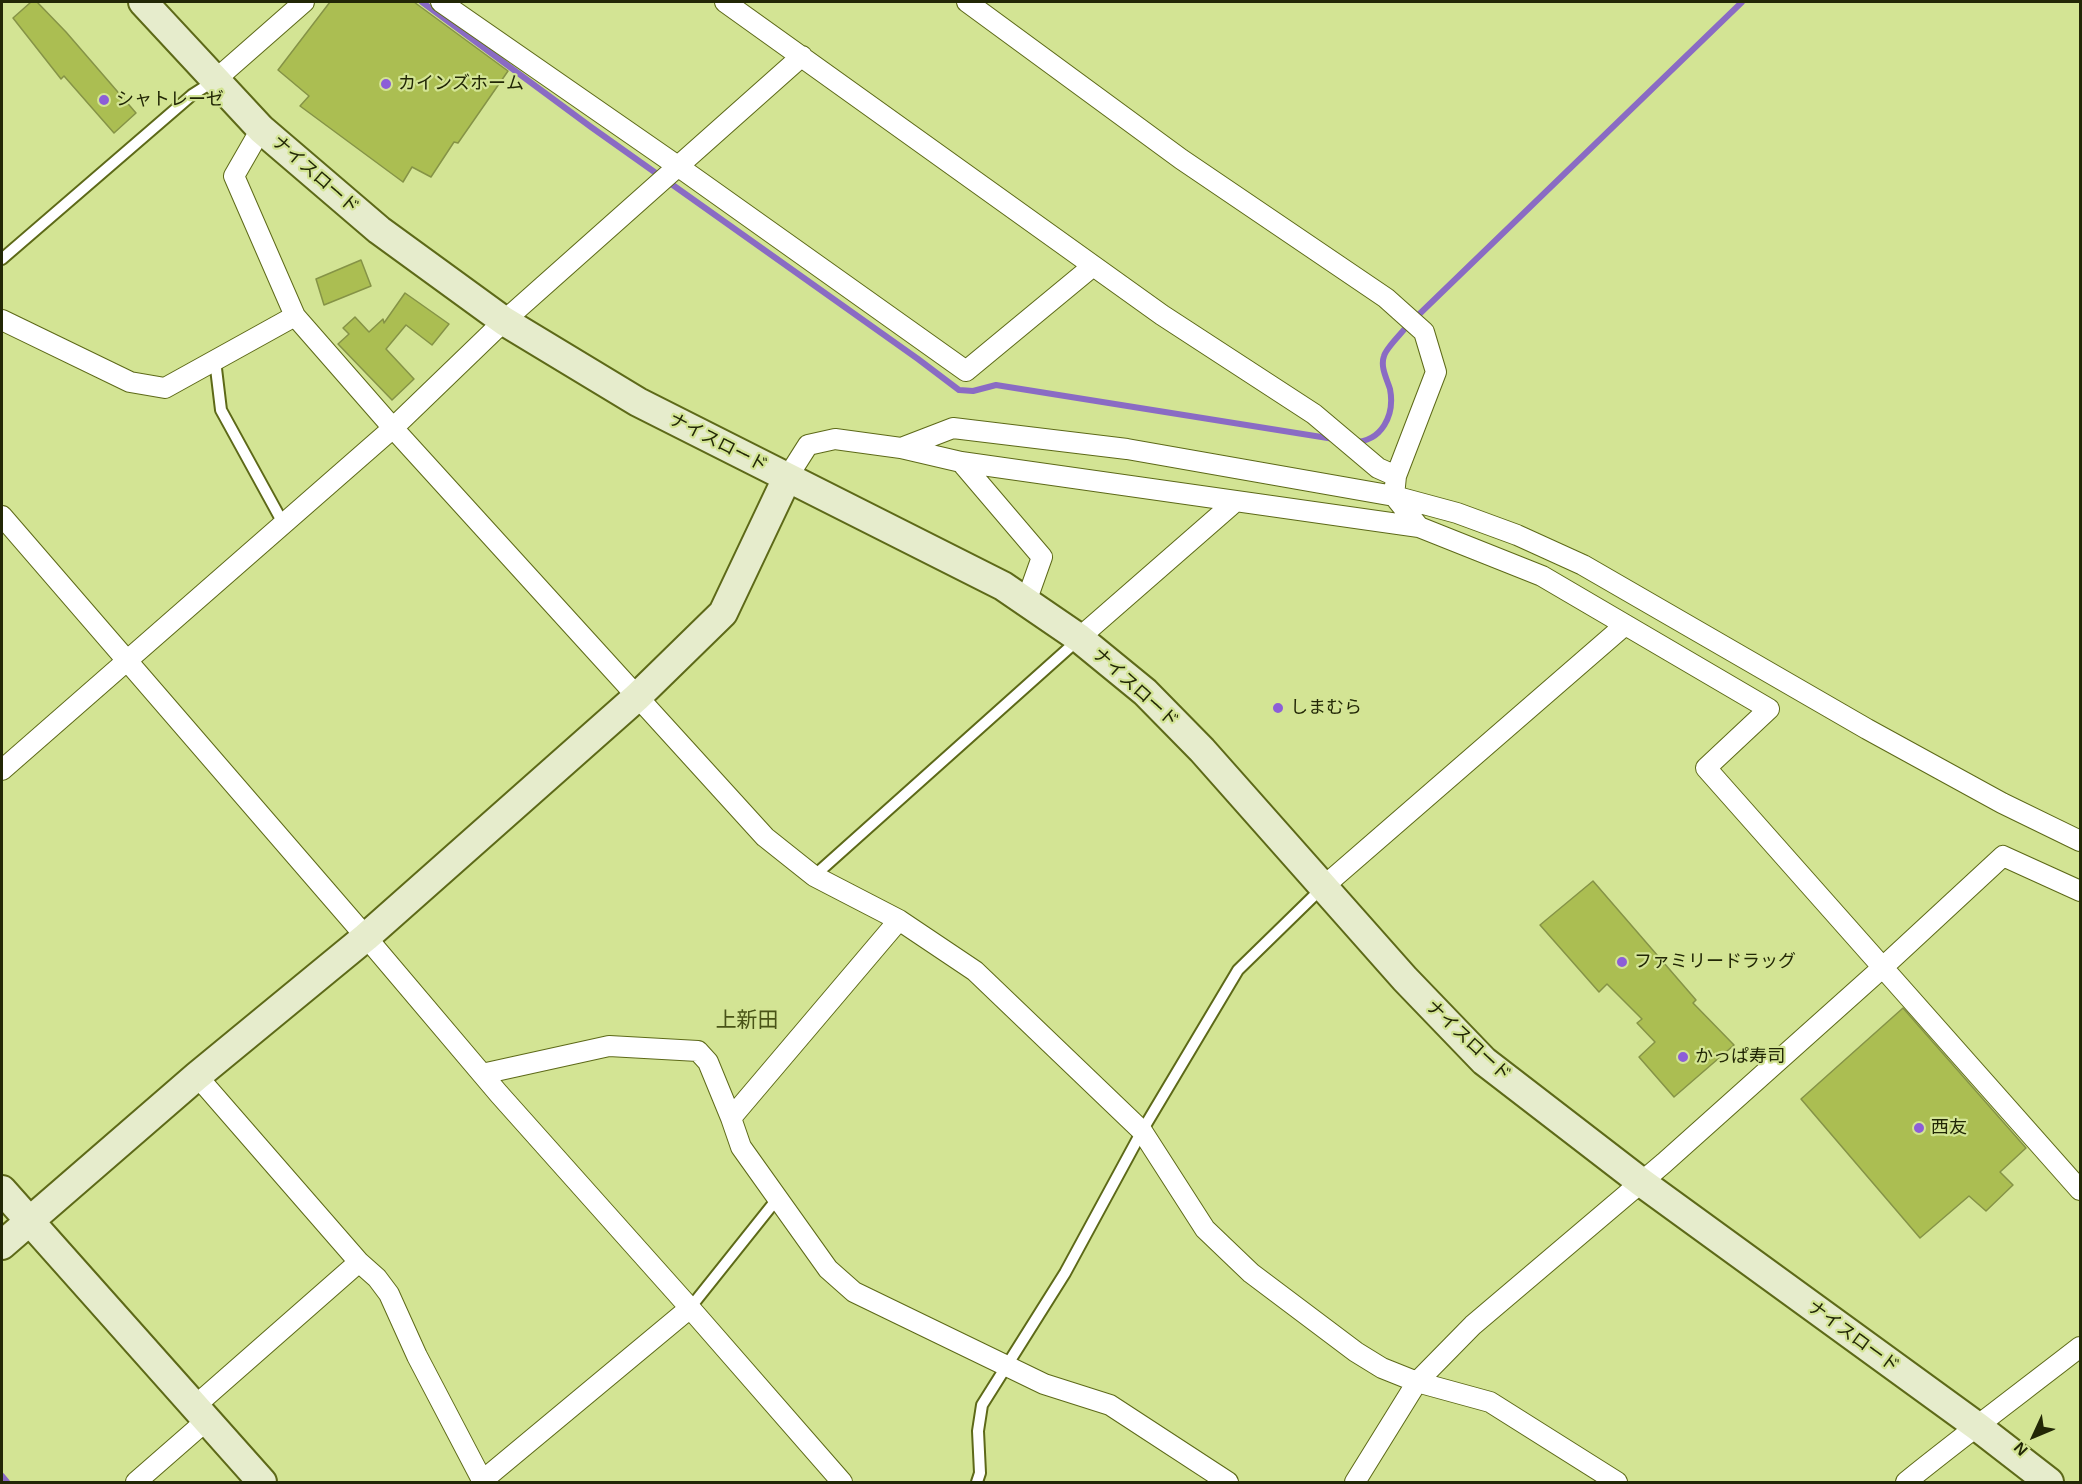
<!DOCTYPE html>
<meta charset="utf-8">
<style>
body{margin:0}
#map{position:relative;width:2082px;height:1484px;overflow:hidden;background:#d3e494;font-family:Arial,sans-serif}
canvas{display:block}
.frame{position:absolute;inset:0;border:3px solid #222706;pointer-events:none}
.north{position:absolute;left:2004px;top:1406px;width:60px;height:60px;-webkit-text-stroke:4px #d3e494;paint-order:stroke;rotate:226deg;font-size:16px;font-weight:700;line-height:24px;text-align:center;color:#222706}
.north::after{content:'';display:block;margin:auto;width:21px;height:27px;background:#222706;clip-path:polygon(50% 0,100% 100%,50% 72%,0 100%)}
</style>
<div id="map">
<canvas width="2082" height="1484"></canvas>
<div class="frame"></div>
<div class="north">N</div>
</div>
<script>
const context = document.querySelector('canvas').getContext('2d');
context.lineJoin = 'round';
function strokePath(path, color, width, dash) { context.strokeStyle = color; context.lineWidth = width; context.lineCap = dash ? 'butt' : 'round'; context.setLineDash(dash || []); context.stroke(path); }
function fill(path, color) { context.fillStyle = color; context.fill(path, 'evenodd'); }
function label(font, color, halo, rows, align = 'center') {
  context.font = font + ' Arial,"Noto Sans JP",sans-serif'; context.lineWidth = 4.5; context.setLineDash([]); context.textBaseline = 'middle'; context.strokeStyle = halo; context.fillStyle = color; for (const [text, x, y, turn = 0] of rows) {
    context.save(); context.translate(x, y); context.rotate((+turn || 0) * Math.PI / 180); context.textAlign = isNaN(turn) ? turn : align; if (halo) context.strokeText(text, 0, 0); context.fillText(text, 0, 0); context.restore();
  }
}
const stream = new Path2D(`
 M422,2l169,125 327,232 41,31 14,1 23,-6 338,54
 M1353,442c29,0 42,-27 37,-53 -3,-10 -10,-22 -6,-33 2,-8 17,-22 23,-30l335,-324
 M2,1476l5,6`);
const building = new Path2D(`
 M31,2h6l29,30 70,81 -22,20 -50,-57 -3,3 -48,-61z
 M330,2h84l94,69 -50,72 -4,-1 -23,35 -19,-10 -9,15 -103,-76 9,-10 -31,-26z
 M361,260l10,26 -47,19 -8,-26z
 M405,293l44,31 -17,21 -26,-20 -20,24 28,30 -22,21 -54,-56 11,-10 -6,-6 12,-11 14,15 14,-13 1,4z
 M1593,881l103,119 -3,3 41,42 -60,52 -35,-40 16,-15 -18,-19 5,-4 -35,-35 -8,8 -59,-67z
 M1903,1008l123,140 -26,24 13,13 -27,26 -17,-15 -49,42 -119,-139z`);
const lane = new Path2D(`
 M2,259l190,-164 22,-14
 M215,360l6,50 62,113
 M814,876l265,-237
 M690,1308l87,-109
 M977,1482l3,-9 -2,-42 4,-26 83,-132 77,-142 96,-161 84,-82`);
const street = new Path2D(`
 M441,2l238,165 287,204 127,-105
 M725,2l437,313 152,99 64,54 18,8
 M967,2l214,157 205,139 38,34 12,40 -40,104 -2,20 25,31 123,49 227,133 -63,59 374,422
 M214,81l90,-79
 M261,129l-27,47 61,140 98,112 372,409 49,39 85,44 76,51 167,160 63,98 46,44 105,79 26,16 35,14 73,20 127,80
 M2,320l128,62 35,6 130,-72
 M901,448l60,14 458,65
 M961,462l81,95 -16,45
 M787,478l21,-33 27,-6 66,9 52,-20 174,21 267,47 63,17 60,22 66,30 284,164 135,74 78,38
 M2,516l364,421 133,157 191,214 152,174
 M1079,638l157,-137
 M2,770l391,-342 111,-107 298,-265
 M1323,887l302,-262
 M482,1074l127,-28 89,5 10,11 23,56 10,29 87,122 26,23 190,92 66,21 118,77
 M197,1076l162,186 18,16 12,16 28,62 66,126
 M731,1118l168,-198
 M195,1406l164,-144
 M482,1481l208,-173
 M136,1482l71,-62
 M1355,1482l62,-100 56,-57 191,-162 218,-195 121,-112 77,35
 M1906,1482c57,-46 116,-90 174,-135`);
const secondary = new Path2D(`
 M143,2l118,127 118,101 125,91 134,81 365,184 76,52 66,54 57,58 203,229 79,82 157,121 337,245 71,55
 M2,1190l260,292
 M2,1245l195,-169 169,-139 271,-240 86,-84 64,-135`);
const markers = [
 [386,84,6,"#8c5ed8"],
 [104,100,6,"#8c5ed8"],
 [1278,708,6,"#8c5ed8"],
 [1622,962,6,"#8c5ed8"],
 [1683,1057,6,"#8c5ed8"],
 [1919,1128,6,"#8c5ed8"]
];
const poiNames = [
 ["カインズホーム",398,84],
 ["シャトレーゼ",116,100],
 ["しまむら",1290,708],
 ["ファミリードラッグ",1634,962],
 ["かっぱ寿司",1695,1057],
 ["西友",1931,1128]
];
const streetNames = [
 ["ナイスロード",315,175,41],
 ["ナイスロード",718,443,27],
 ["ナイスロード",1135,688,42],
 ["ナイスロード",1468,1041,43],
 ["ナイスロード",1853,1337,36]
];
const quarterNames = [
 ["上新田",747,1021]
];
strokePath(stream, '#8a6bc4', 6);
fill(building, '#abbe52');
strokePath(building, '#859346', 1.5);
strokePath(lane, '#5d6918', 14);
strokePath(street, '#5d6918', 22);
strokePath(secondary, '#5d6918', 32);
strokePath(lane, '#fff', 10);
strokePath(street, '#fff', 20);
strokePath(secondary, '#e6eccc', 28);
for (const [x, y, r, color] of markers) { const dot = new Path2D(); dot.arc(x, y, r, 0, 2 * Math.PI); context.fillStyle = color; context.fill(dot); strokePath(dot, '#d3e494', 2); }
label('18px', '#222706', '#d3e494', poiNames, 'left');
label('18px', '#222706', '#d3e494', streetNames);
label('21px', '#495317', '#d3e494', quarterNames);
</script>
